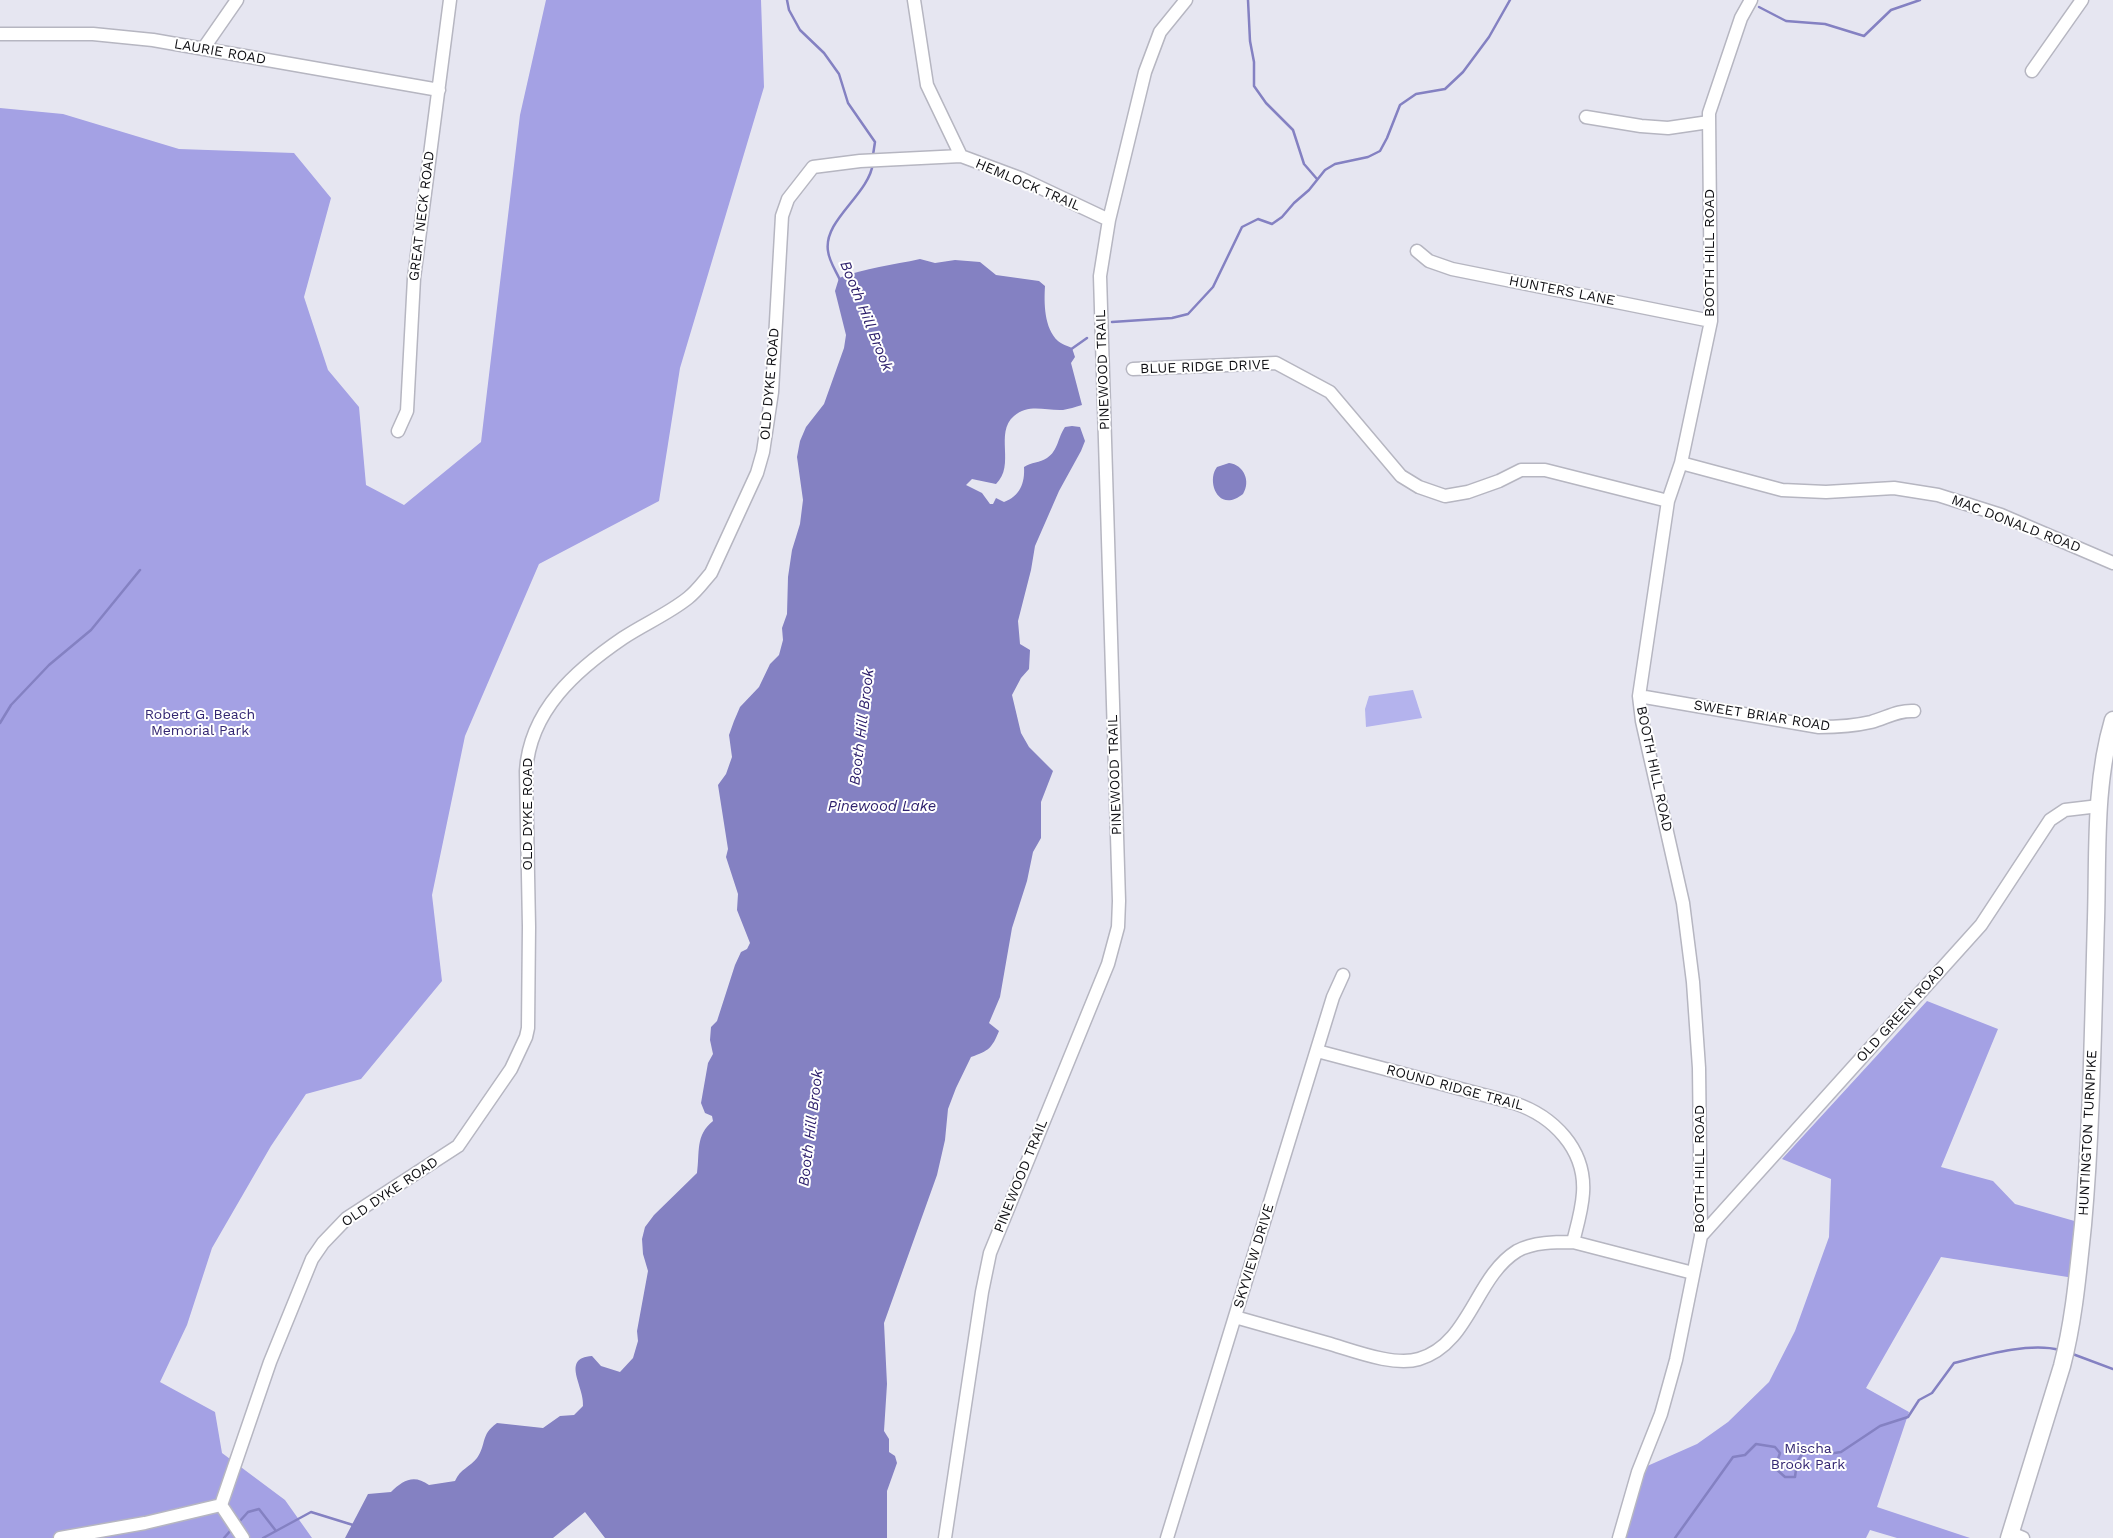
<!DOCTYPE html>
<style>
body{margin:0}
canvas{display:block;background:#e6e6f1}
</style>
<canvas width="2113" height="1538"></canvas>
<script>
const context = document.querySelector('canvas').getContext('2d');
context.lineJoin = 'round';
function fill(path, color) { context.fillStyle = color; context.fill(path, 'evenodd'); }
function strokePath(path, color, width, dash) { context.strokeStyle = color; context.lineWidth = width; context.lineCap = dash ? 'butt' : 'round'; context.setLineDash(dash || []); context.stroke(path); }
function label(font, color, halo, rows, align = 'center') {
  context.font = font + ' "Work Sans",sans-serif'; context.lineWidth = 4; context.setLineDash([]); context.textBaseline = 'middle'; context.strokeStyle = halo; context.fillStyle = color; for (const [text, x, y, turn = 0] of rows) {
    context.save(); context.translate(x, y); context.rotate((+turn || 0) * Math.PI / 180); context.textAlign = isNaN(turn) ? turn : align; if (halo) context.strokeText(text, 0, 0); context.fillText(text, 0, 0); context.restore();
  }
}
const green = new Path2D(`
 M1413,690l9,28 -56,9 -1,-18 4,-13z`);
const forest = new Path2D(`
 M546,0h215l3,87 -84,281 -21,133 -120,63 -74,172 -33,159 10,86 -81,98 -55,15 -35,52 -59,102 -25,77 -27,57 55,30 7,41 63,47 27,38h-312v-1430l63,6 116,35 115,4 37,45 -27,99 24,73 31,37 7,78 38,20 77,-63 39,-327z
 M1927,1001l71,28 -57,138 52,14 22,23 63,18 -4,56 -133,-21 -75,131 43,24 -32,95 93,31h-73l-27,-8 -4,8h-242l21,-71 52,-23 31,-22 41,-40 26,-51 34,-94 2,-58 -49,-20z`);
const water = new Path2D(`
 M920,259l15,4 20,-3 25,2 16,13 43,6 6,5c-1,17 -1,42 13,55 3,3 10,5 14,7l3,9 -4,6 11,42c-7,2 -13,4 -19,5 -17,1 -34,-7 -49,6 -20,17 2,49 -18,68l-24,-5 -6,6 16,8 8,11h3l3,-6 8,4c16,-6 21,-19 20,-35 7,-5 16,-4 23,-9 11,-7 11,-21 18,-31l7,-1 8,1 5,14 -4,10 -22,40 -24,55 -4,24 -13,51 2,23 10,6 -1,19 -8,9 -9,17 9,38 8,14 24,24 -12,31v36l-8,14 -6,29 -15,47 -12,69 -11,26 10,8c-7,17 -10,20 -28,26l-15,31 -8,21 -3,31 -8,35 -53,148 3,61 -3,47 5,8v13l6,4 2,7 -10,28v47h-282l-20,-26 -32,26h-208l23,-44 23,-2c12,-12 23,-18 38,-7l26,-4c5,-12 15,-14 22,-23 10,-14 3,-23 20,-35l46,5 17,-12 14,-1 9,-9c2,-19 -23,-48 9,-50l9,10 19,6 13,-14 5,-17 -1,-10 11,-60 -5,-17 -1,-15 3,-12 9,-12 43,-42c3,-20 -2,-38 16,-52l-1,-5 -7,-3 -4,-10 7,-40 5,-9 -3,-14 1,-13 6,-6 18,-56 6,-13 6,-3 3,-6 -13,-33 1,-16 -12,-37 2,-8 -10,-64 8,-11 6,-17 -3,-22 5,-14 6,-14 19,-20 11,-23 9,-9 4,-15 -1,-12 5,-14 1,-37 4,-27 8,-26 3,-24 -6,-43 3,-16 6,-14 18,-23 20,-56 2,-13 -11,-44 4,-13c26,-10 54,-13 81,-19z
 M1229,463c15,2 22,18 14,31 -25,20 -37,-13 -26,-27z`);
const stream = new Path2D(`
 M787,0l2,10 11,20 24,23 15,21 9,29 27,39 -2,13
 M1248,0l2,41 4,21v24l12,17 27,27 11,34 13,15
 M1759,7l27,14 39,3 39,12 27,-26 29,-10
 M840,280c-4,-9 -11,-19 -12,-29 -5,-31 41,-56 45,-88
 M1112,322l60,-4 16,-4 25,-27 29,-60 16,-8 14,5 10,-7 12,-14 15,-13 16,-20 10,-6 33,-7 12,-6 7,-13 13,-33 16,-11 29,-5 18,-17 26,-35 21,-37
 M1070,350l17,-12
 M0,723l11,-18 38,-40 42,-35 49,-60
 M2070,1353l43,16
 M239,1522l9,-10 11,-3 17,22 35,-19 42,13
 M224,1538l7,-8
 M263,1538l13,-7
 M1675,1538l58,-81 12,-2 11,-11 19,3 5,6 -5,15 10,9h10l2,-15 9,-14 22,6 13,-2 39,-26 28,-9 11,-17 13,-7 22,-30c31,-8 75,-21 106,-13`);
const minor = new Path2D(`
 M914,0l13,85 34,71 59,22 89,42
 M0,34h93l60,6 286,50
 M203,49l34,-49
 M2032,71l50,-71
 M1586,117l55,9 27,2 41,-6
 M1417,251l12,10 23,8 259,52
 M1133,369l143,-6 54,29 71,84 18,11 26,9 23,-4 31,-11 22,-11h24l123,31
 M398,431l9,-20 7,-133 36,-278
 M1681,463l101,27 44,2 68,-4 44,7 63,20 112,48
 M1639,696l180,31c17,0 35,-1 52,-5 15,-4 27,-12 43,-11
 M1317,1051l197,52c39,13 72,46 69,90 -1,17 -6,33 -10,49
 M1701,1236l280,-311 69,-105 15,-10 34,-4
 M1235,1317c31,9 61,17 92,26 25,7 67,24 92,16 51,-15 56,-82 98,-108 16,-9 39,-9 56,-9l120,31
 M2011,1533l12,5
 M60,1538l85,-15 76,-18
 M243,1538l-22,-33 49,-143 42,-103 11,-16 24,-25 111,-72 53,-77 15,-32 2,-9 1,-101 -3,-156c4,-61 50,-101 97,-133 21,-14 45,-24 65,-40 9,-7 16,-17 23,-25l46,-100 6,-21 9,-60 10,-176 6,-17 25,-32 47,-6 101,-5
 M945,1538l37,-246 8,-39 118,-289 10,-37 1,-26 -19,-625 9,-56 36,-148 15,-40 26,-32
 M1167,1538l166,-541 10,-22
 M1619,1538l19,-66 23,-58 15,-54 25,-124 -2,-168 -6,-86 -10,-79 -41,-182 -3,-25 29,-195 13,-38 30,-142 -2,-208 32,-95 10,-18`);
const major = new Path2D(`
 M2009,1538l53,-172c12,-46 16,-94 21,-141 9,-102 10,-204 13,-306 2,-65 -2,-135 17,-199`);
const streetNames = [
 ["LAURIE ROAD",220,52,10],
 ["HEMLOCK TRAIL",1028,185,23],
 ["GREAT NECK ROAD",422,216,-83],
 ["BOOTH HILL ROAD",1710,253,-90],
 ["HUNTERS LANE",1562,291,11],
 ["BLUE RIDGE DRIVE",1205,367,-2],
 ["PINEWOOD TRAIL",1103,370,-92],
 ["OLD DYKE ROAD",770,384,-85],
 ["MAC DONALD ROAD",2016,524,21],
 ["SWEET BRIAR ROAD",1762,716,9],
 ["BOOTH HILL ROAD",1654,769,78],
 ["PINEWOOD TRAIL",1115,775,-92],
 ["OLD DYKE ROAD",528,814,-90],
 ["OLD GREEN ROAD",1901,1014,-48],
 ["ROUND RIDGE TRAIL",1455,1088,15],
 ["HUNTINGTON TURNPIKE",2088,1133,-87],
 ["BOOTH HILL ROAD",1700,1169,-90],
 ["PINEWOOD TRAIL",1021,1176,-68],
 ["OLD DYKE ROAD",390,1192,-34],
 ["SKYVIEW DRIVE",1254,1256,-73]
];
const parkNames = [
 ["Robert G. Beach",200,715],
 ["Memorial Park",200,731],
 ["Mischa",1808,1449],
 ["Brook Park",1808,1465]
];
const waterNames = [
 ["Booth Hill Brook",866,316,68],
 ["Booth Hill Brook",862,727,-83],
 ["Pinewood Lake",882,807],
 ["Booth Hill Brook",811,1128,-83]
];
fill(green, '#b4b3ed');
fill(forest, '#a4a1e4');
fill(water, '#8481c2');
strokePath(stream, '#8481c2', 2.5);
strokePath(minor, '#b6b6c1', 15);
strokePath(major, '#b6b6c1', 19);
strokePath(minor, '#fff', 12);
strokePath(major, '#fff', 16);
label('14px', '#0f0f13', '#fff', streetNames);
label('14px', '#322571', '#fff', parkNames);
label('italic 15px', '#2f216d', '#fff', waterNames);
</script>
